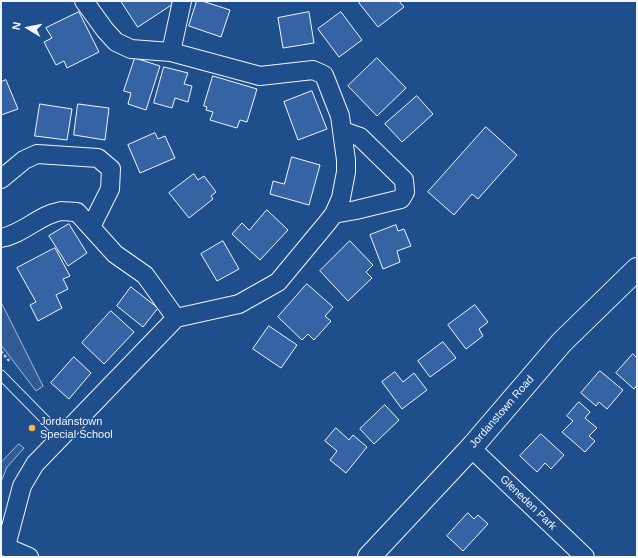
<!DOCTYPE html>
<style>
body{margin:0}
#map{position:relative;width:638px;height:558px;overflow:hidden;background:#1f4e8c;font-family:Helvetica,sans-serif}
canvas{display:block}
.frame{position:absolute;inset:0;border:2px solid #f2f6ff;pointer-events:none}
.north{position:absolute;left:8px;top:8px;width:40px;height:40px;-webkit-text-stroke:3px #1f4e8c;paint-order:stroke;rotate:280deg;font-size:11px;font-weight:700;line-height:16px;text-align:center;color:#f2f6ff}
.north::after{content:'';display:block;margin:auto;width:14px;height:18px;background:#f2f6ff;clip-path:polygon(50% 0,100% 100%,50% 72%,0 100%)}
</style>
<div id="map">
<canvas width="638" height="558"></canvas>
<div class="frame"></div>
<div class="north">N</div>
</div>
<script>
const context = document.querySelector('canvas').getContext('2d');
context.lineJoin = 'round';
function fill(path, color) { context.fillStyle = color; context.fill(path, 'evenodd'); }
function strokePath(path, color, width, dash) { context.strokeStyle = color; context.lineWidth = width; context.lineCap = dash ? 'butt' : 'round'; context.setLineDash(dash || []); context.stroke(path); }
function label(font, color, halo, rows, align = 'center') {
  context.font = font + ' Helvetica,sans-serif'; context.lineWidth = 3; context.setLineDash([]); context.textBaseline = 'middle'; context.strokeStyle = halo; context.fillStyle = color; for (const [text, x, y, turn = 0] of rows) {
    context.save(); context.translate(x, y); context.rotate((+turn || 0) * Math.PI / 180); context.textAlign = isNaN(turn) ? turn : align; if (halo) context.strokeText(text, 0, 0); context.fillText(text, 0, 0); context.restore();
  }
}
const built = new Path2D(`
 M1,302l42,84 -7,5 -35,-46z
 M19,444l5,4 -17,19 -6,15v-19z`);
const building = new Path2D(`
 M121,1h50l2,3 -35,23z
 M197,1h5l28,9 -9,27 -32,-11z
 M361,1h38l5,6 -26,20 -19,-24z
 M79,12l20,40 -32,16 -3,-7 -8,4 -12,-23 8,-4 -6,-10z
 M309,12l5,31 -31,5 -5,-30z
 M341,12l21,28 -23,17 -21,-28z
 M135,58l25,8 -14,44 -18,-6 3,-11 -7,-2z
 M377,58l29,30 -29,28 -29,-30z
 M164,67l24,6 -4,11 8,2 -4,16 -13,-4 -3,10 -18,-5z
 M213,76l44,13 -10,33 -7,-2 -3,8 -27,-8 3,-8 -7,-2 1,-3 -3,-1z
 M6,80l12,29 -17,6v-33z
 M312,91l15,38 -29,11 -14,-38z
 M417,96l16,18 -31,28 -17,-18z
 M40,104l32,5 -5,31 -32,-4z
 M78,104l31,4 -4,32 -31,-5z
 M486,127l31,28 -39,44 -6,-5 -18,21 -26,-23z
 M155,133l3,6 7,-3 10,22 -35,15 -12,-28z
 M292,157l28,8 -11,40 -39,-11 3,-13 11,3z
 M194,174l4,6 6,-4 12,16 -5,4 2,3 -24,19 -20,-25z
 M267,210l21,20 -28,30 -28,-26 10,-11 7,7z
 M69,224l18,29 -19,13 -19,-30z
 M396,225l2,6 6,-2 7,17 -14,5 3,11 -17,7 -13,-34z
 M223,241l16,28 -22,12 -16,-27z
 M350,241l23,24 -7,7 6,6 -24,23 -28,-30z
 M55,248l15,28 -7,3 5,10 -12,6 6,13 -24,13 -8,-16 6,-3 -19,-34z
 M307,284l26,23 -8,9 6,5 -17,19 -6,-6 -6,6 -24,-23z
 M131,287l27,21 -15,19 -26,-21z
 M475,305l13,17 -9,7 4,7 -17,13 -18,-24z
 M111,311l23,21 -30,32 -22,-21z
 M269,326l28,19 -16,23 -28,-19z
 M443,342l13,16 -26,19 -12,-16z
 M633,354l4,4v27l-3,4 -18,-16z
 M74,357l17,16 -22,26 -18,-16z
 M600,371l23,19 -16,19 -8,-7 -3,4 -15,-13z
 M395,372l8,10 11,-9 13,17 -25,19 -20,-27z
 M579,402l11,10 -5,6 12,10 -8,8 6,5 -10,11 -23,-20 11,-11 -6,-5z
 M385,405l14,15 -25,24 -14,-15z
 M336,428l13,12 4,-5 14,12 -21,26 -16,-13 7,-9 -12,-10z
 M541,434l23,21 -13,14 -6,-6 -8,9 -17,-16z
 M468,513l6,6 4,-4 10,9 -25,27 -16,-15z`);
const path = new Path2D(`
 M1,351l9,11`);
const lane = new Path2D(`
 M1,375l61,62`);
const street = new Path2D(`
 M171,52l11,-51
 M1,179l23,-19 13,-6 61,4 13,11 -1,20 -19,38
 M334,214l22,-4 45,-11 4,-7 -1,-12 -44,-43 -17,-6
 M1,238c22,-4 38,-23 60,-27 5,0 11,1 16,1l38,42 30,21 31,43
 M471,448l114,109
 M1,545l28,12
 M6,546l16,-60 13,-22 141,-146 63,-14 39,-22 49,-59 7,-9 7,-16 5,-26v-12l-6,-44 -16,-41 -11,-5 -53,6 -89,-24 -40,-3 -15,-7 -11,-12 -21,-29`);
const secondary = new Path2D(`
 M369,557l102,-109 91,-106 75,-73`);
const markers = [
 [32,428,4,"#ffb74d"]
];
const streetNames = [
 ["Jordanstown Road",502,412,-49],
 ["Gleneden Park",528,503,44]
];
const poiNames = [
 ["Jordanstown",40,422],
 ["Special School",40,435]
];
fill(built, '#305b95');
strokePath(built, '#a8bbd7', 1);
fill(building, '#3563a3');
strokePath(building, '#f2f6ff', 1);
strokePath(lane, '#f2f6ff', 11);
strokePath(street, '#f2f6ff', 20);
strokePath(secondary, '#f2f6ff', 24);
strokePath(path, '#b3c4dc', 2.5, [3, 2]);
strokePath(lane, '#1f4e8c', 9);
strokePath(street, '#1f4e8c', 18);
strokePath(secondary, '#1f4e8c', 22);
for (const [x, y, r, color] of markers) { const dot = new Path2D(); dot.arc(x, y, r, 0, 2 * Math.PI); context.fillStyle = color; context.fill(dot); strokePath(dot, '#1f4e8c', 1.5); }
label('11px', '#f2f6ff', '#1f4e8c', streetNames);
label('11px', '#f2f6ff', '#1f4e8c', poiNames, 'left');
</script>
